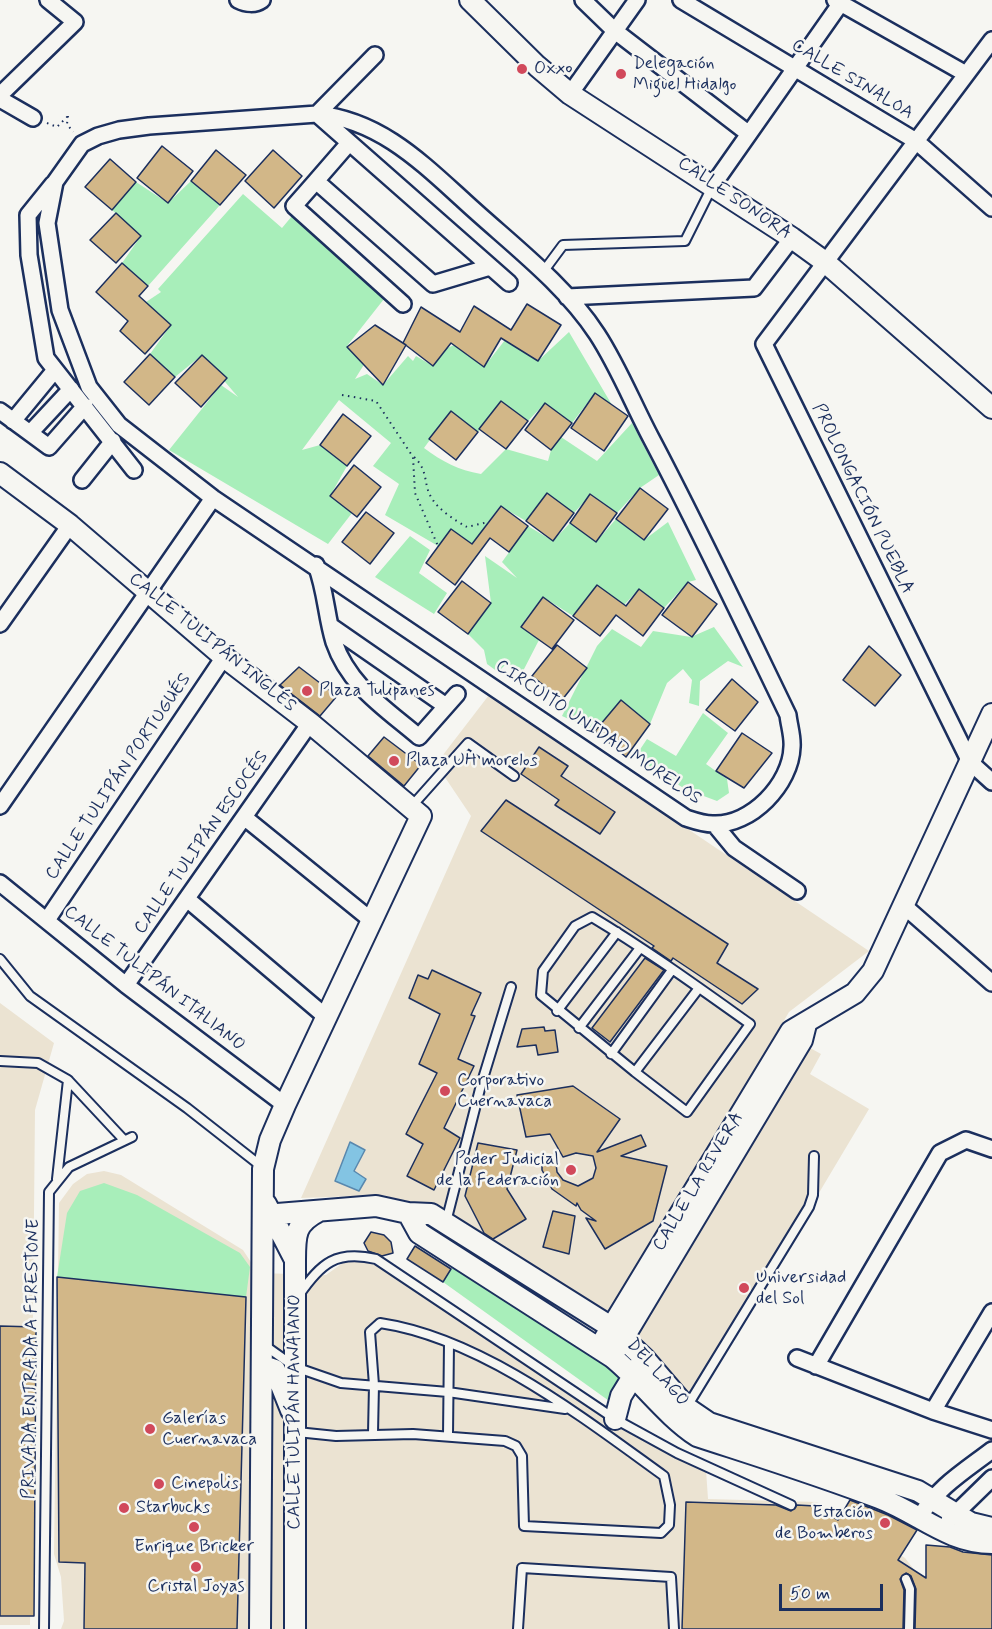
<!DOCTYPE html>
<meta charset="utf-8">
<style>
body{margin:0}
#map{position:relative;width:992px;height:1629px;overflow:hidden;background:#f6f6f2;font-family:Mynerve,sans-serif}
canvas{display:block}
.scale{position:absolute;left:779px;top:1584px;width:104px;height:27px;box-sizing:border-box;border:3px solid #1b2f5e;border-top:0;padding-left:8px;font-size:18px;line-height:21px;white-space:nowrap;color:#1b2f5e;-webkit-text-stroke:4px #f6f6f2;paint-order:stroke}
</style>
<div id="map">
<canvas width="992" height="1629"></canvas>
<div class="scale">50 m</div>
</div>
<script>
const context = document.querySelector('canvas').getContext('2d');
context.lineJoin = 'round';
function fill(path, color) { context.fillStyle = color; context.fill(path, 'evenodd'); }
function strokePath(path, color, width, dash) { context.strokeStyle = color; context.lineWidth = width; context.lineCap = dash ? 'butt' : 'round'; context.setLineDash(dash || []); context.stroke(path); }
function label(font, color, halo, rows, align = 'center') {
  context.font = font + ' Mynerve,sans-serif'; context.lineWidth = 5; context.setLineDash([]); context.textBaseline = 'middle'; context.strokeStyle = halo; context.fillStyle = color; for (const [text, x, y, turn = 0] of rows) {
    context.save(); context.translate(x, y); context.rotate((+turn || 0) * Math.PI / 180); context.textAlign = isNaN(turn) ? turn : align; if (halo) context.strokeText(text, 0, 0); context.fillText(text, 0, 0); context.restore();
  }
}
const built = new Path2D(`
 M489,695l380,256 -80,61 -178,306 -189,-112 -39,-11 -82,3 170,-382 -35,-52z
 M0,1003l54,40 -19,67 -5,515h-30z
 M794,1039l27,15 -11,20 59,35 -173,290 -63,-63z
 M104,1171l17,4 122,75 15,23 68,2 21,-15h27l63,45 269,165 2,29 109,3 88,56 18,23 -1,48h-861l3,-8 -3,-44 -7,-23 5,-351 14,-19 14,-10z`);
const green = new Path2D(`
 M191,181l29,24 -72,81 -26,-23 19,-27 -29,-26 24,-28 32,21z
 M243,194l39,34 10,-12 92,83 -37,47 18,17 -10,16 12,-5 16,11 25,-29 5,5 3,-5 17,10 10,-16 11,-5 30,22 21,-27 33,21 31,-29 43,73 -17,-12 -23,30 -27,-20 -17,18 -27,-20 -23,31 -27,-21 -27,37c19,14 34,22 57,26l25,-25 42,12 3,-11 10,-13 36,24 35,-38 27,52 -19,13 -23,25 -26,-19 -17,19 -27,-20 -21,28 -26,-15 -19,26v19l-30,-22 -13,17 -53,-31 14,-31 -26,-18 18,-23 -52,-43 -37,50 18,-5 27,21 -17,30 22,17 -24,31 -159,-94 52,-65 17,12 -36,-42 -27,22 -25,-23 21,-29 -25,-23 15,-10 -3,-3z
 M616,519l28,21 24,-18 28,58 -8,2 -24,26 -25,-19 -15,16 -27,-20 -24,31 -30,-19 -18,23 14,20 -17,33 -16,-9 -8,8 -11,-8 -3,-14 -16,-16 23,-31 -6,-47 32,22 -15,-16 26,-36 25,15 17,-18 26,19z
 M410,536l20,14 -11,23 28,20 -13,21 -59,-37z
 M714,627l29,40 -15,-6 -28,20 -1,25 -10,-3 3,-23 -9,-11 -16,14 -17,41 -55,7 -33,-15 35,-70 15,-17 29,18 12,-16 38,6z
 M703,713l25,20 -22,31 21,15 2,14 -12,8 -32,-12 -50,-32 12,-18 29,17z
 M104,1183l33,12 103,58 10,14 -4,30 -189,-20 10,-64 13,-22z
 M468,1263l153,108 -9,32 -169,-121 8,-13z`);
const water = new Path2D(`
 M350,1142l15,8 -11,21 12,8 -7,12 -24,-10z`);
const building = new Path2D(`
 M162,146l31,25 -25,32 -31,-25z
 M216,150l30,25 -26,30 -29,-24z
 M273,150l29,26 -28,32 -29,-27z
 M110,159l26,23 -24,28 -27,-23z
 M116,213l25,23 -25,27 -26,-23z
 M122,263l26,23 -9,10 32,29 -26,29 -25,-23 8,-10 -32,-29z
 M527,304l34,21 -23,36 -37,-23 -17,29 -33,-24 -18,23 -30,-23 18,-36 39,25 14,-26 37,24z
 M375,325l31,20 -23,40 -36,-38z
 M150,354l25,23 -26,28 -25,-23z
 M202,355l25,23 -26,29 -26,-24z
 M595,393l33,23 -24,35 -33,-23z
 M501,401l27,20 -22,28 -27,-20z
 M545,403l27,20 -21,27 -26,-20z
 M451,411l27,21 -22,28 -27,-21z
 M343,414l28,22 -24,30 -27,-21z
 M354,465l27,22 -24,30 -27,-21z
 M640,488l28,21 -24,31 -28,-21z
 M547,493l27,20 -21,28 -27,-20z
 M590,494l27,19 -21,29 -26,-19z
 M501,506l27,20 -19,26 -19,-14 -35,47 -29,-22 25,-34 21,15z
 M366,512l28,21 -24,31 -28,-22z
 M462,581l29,22 -23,31 -30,-22z
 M688,582l29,22 -25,33 -30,-22z
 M597,585l29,21 13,-17 25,19 -21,28 -27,-21 -16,21 -27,-20z
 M543,597l31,23 -22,29 -31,-22z
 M557,645l30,23 -25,32 -30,-24z
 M869,646l32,29 -26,31 -32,-26z
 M299,667l38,29 -17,20 -40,-31z
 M732,679l26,23 -23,29 -29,-21z
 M621,700l29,24 -24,33 -31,-26z
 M742,733l30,20 -28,35 -28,-17z
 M384,737l37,28 -17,21 -36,-30z
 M539,747l29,19 -7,10 54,36 -15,22 -45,-29 4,-5 -38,-26z
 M506,800l222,144 -11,19 41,26 -16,15 -69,-46 -2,3 -19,-13 2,-2 -173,-115z
 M645,958l19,12 -54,72 -18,-14z
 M432,970l49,23 -10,22 4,1 -17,43 16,7 -30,62 16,10 -26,52 -27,-14 16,-32 -17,-10 31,-61 -18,-9 21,-50 -31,-16 9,-23 10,4z
 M544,1027l1,4 10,-1 3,22 -20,3 -2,-10 -19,2 5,-18z
 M573,1086l47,33 -23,33 44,-17 5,11 -25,10 46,10 -14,55 -48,28 -19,-31 10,3 -15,-11 -4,-7 -1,3 -24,-17 -10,-19v-9l14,2 1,9 6,8 15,6 15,-8 3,-10 -3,-12 -17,-3 -13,4 -13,-23 -24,3 -9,-42z
 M478,1143l39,7 -10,39 19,30 -33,20 -9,-6 -19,-37z
 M553,1211l22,5 -6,38 -26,-7z
 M371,1232l13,3 7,7 2,11 -11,3 -14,-5 -4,-8z
 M415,1246l36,23 -8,13 -36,-23z
 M57,1277l189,20 -9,332h-153l1,-66 -26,-1z
 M0,1326l36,1 -2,289h-34z
 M850,1500l38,15 29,15 -19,30 28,18v-33l24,2 13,5 29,3v74h-77l1,-40 -5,-13 -5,-3 -6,6 4,11 -1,39h-221l4,-127 90,3 15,6 6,-6 18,1 23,14z`);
const path = new Path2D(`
 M68,116l-1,8 6,8
 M47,123l10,4 11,-11
 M342,395l34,6 37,56 2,36 23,53
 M414,457c16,15 8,28 19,43 6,10 23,21 34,27l21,-5`);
const service = new Path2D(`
 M543,272l20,-27 122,-4 27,-54
 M411,807l57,-64 46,33
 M0,959l30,37 157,112 74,58
 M557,1011l60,-79
 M579,1028l61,-80
 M611,1054l61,-84
 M0,1061l38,2 30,17 -11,99
 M635,1072l-94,-77 2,-24 32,-45 17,-9c55,33 106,70 158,107l-63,88 -52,-40 64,-84
 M68,1080l56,60
 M446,1222l35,-137 30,-98
 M299,1295c22,-32 37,-45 77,-36l239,160 62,34 114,52
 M264,1345l31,22 46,16 107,9 117,17
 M688,1405l121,-198 4,-12 1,-39
 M297,1432l39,4 77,-2 92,7 11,5 6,10 2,70 137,7 8,-8 1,-20 -6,-29c-82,-59 -183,-138 -284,-153l-10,9 4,53 -1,48
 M448,1435l1,-92
 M906,1579l4,10 -1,40
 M44,1629l5,-437 20,-25 63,-30
 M518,1629l4,-61 149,9 3,52`);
const minor = new Path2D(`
 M238,0c8,4 17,5 24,0
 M583,0l32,31 134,103
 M681,0l235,141 76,67
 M835,0l131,74
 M992,40l-228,304 206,418 22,20
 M375,55l-58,59 192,169
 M570,94l67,-94
 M0,95l75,-73 -27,-22
 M0,99l33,19
 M317,114c61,6 102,46 145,85 45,42 101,83 135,135 21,32 36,70 54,104 48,91 92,184 137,277 1,10 5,22 4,32 -1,37 -41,79 -79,77 -10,0 -18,-3 -27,-6l-473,-320 -94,-73 -30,-38 -29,-77 -13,-87 8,-41 27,-38 16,-8 21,-6 30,-4z
 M349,143l-33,38 117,103 57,-17
 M316,181l-22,25 109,98
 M53,184l-25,31 1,40 17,103 88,112
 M713,185l130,-185
 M567,297l187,-9 38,-50
 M0,411l49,36 36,-41
 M13,421l42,-51
 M30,433l41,-44
 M82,480l31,-39
 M316,565c10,26 10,51 18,77 15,44 51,66 85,95l38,-43
 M0,624l70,-99
 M332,627l114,79
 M0,806l213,-308
 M244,817l127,103
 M715,825l19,23 63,43
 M0,883l126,102 159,120
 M187,899l138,117
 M903,905l89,78
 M47,920l177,-263
 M126,985l184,-262
 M797,1358l136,53 59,19
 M816,1366l124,-213 26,-13 26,9
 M933,1411l59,-99
 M920,1517c16,-29 46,-47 72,-67
 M949,1520l43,-42`);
const tertiary = new Path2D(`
 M470,0l67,66 33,28 222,144 33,24 167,146
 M0,473l70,52 154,132 86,66 111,93 -136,289 -15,35 -7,29 -3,460
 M266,1204l29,56v369
 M408,1213l11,20 193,124c30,24 53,58 85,79 61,20 122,39 182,62 40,15 69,45 113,45
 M265,1215l111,-9 32,7 23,1 180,113 34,32 42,49 22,15 209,68 53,32 21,5
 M295,1260c0,-25 0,-37 24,-49
 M618,1347l184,-307 4,-16
 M599,1348l192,-317 64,-38 18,-22 119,-257
 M263,1366l12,4 16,40
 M615,1419l6,-23 19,-31`);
const markers = [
 [522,69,6,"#d1495b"],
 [621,74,6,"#d1495b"],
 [307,691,6,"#d1495b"],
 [394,761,6,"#d1495b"],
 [445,1091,6,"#d1495b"],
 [571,1170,6,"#d1495b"],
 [744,1288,6,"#d1495b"],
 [150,1429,6,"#d1495b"],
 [159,1484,6,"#d1495b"],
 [124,1508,6,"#d1495b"],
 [885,1523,6,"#d1495b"],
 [194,1527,6,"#d1495b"],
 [196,1567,6,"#d1495b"]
];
const poiNames = [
 ["Delegación",633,64],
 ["Miguel Hidalgo",633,85],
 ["Oxxo",534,69],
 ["Plaza Tulipanes",319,691],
 ["Plaza UH morelos",406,761],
 ["Corporativo",457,1081],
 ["Cuernavaca",457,1102],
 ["Poder Judicial",559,1160,"right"],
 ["de la Federación",559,1181,"right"],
 ["Universidad",756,1278],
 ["del Sol",756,1299],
 ["Galerías",162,1419],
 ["Cuernavaca",162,1440],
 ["Cinepolis",171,1484],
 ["Starbucks",136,1508],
 ["Estación",873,1513,"right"],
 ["de Bomberos",873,1534,"right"],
 ["Enrique Bricker",194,1547,"center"],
 ["Cristal Joyas",196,1587,"center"]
];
const streetNames = [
 ["CALLE SINALOA",852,80,31],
 ["CALLE SONORA",734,199,34],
 ["PROLONGACIÓN PUEBLA",862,499,64],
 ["CALLE TULIPÁN INGLÉS",212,643,39],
 ["CIRCUITO UNIDAD MORELOS",598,733,34],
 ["CALLE TULIPÁN PORTUGUÉS",119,777,-56],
 ["CALLE TULIPÁN ESCOCÉS",202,843,-55],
 ["CALLE TULIPÁN ITALIANO",154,979,38],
 ["CALLE LA RIVERA",699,1182,-59],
 ["PRIVADA ENTRADA A FIRESTONE",32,1359,-89],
 ["DEL LAGO",657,1373,48],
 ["CALLE TULIPÁN HAWAIANO",295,1412,-90]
];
fill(built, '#ebe3d2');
fill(green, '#a8eeba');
fill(water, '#83c4e3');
strokePath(water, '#5988ae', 1.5);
fill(building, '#d2b788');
strokePath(building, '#1b2f5e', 1.5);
strokePath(service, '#1b2f5e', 12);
strokePath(minor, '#1b2f5e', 20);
strokePath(tertiary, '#1b2f5e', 24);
strokePath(path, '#1b2f5e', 2, [1.5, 4.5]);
strokePath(service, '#f6f6f2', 8);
strokePath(minor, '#f6f6f2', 15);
strokePath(tertiary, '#f6f6f2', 20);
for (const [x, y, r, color] of markers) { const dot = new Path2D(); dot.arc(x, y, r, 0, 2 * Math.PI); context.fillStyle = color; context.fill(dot); strokePath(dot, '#f6f6f2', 2); }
label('18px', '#1b2f5e', '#f6f6f2', poiNames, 'left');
label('18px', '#1b2f5e', '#f6f6f2', streetNames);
</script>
